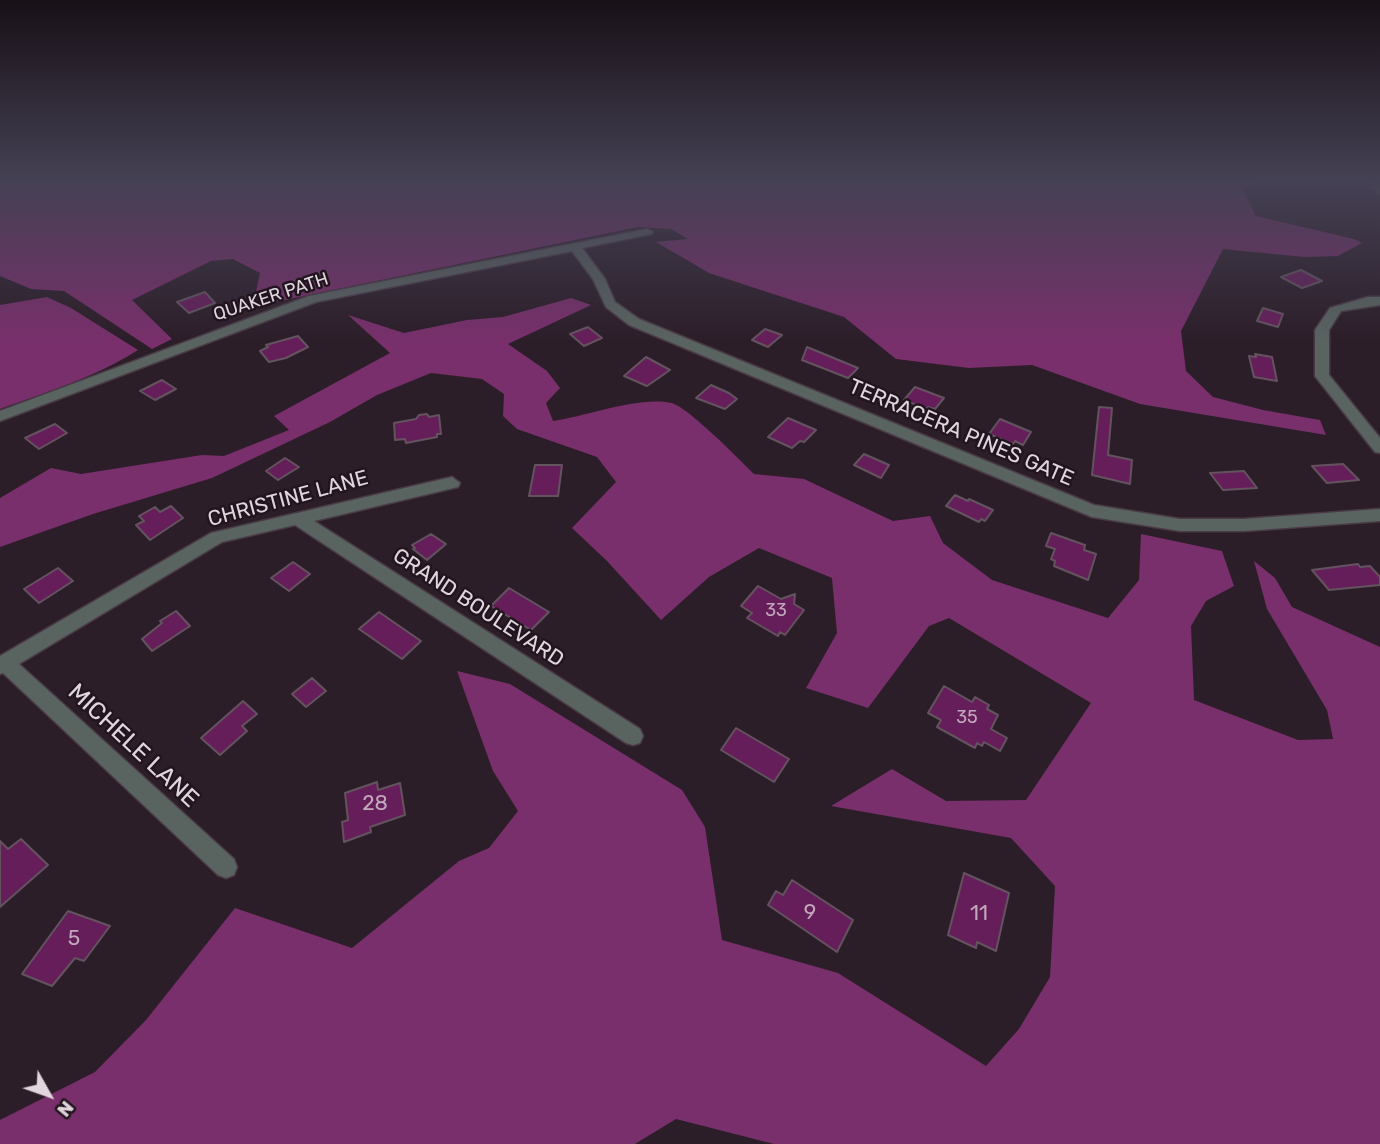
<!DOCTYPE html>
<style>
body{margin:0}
#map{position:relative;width:1380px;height:1144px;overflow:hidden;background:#2c1e29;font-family:Rubik,sans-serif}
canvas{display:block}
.north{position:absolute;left:14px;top:1060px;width:70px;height:70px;-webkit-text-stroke:5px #22151f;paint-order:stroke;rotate:130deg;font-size:19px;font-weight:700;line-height:28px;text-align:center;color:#e0d6dd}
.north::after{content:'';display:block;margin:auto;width:24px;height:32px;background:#e0d6dd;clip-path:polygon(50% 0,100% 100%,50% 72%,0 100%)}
</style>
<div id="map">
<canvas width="1380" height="1144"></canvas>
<div class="north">N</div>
</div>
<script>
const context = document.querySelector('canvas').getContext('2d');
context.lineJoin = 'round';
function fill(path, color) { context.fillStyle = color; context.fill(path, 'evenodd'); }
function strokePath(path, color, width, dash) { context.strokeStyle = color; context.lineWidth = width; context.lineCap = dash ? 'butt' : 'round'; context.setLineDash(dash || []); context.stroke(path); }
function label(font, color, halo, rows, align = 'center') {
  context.font = font + ' Rubik,sans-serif'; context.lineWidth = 5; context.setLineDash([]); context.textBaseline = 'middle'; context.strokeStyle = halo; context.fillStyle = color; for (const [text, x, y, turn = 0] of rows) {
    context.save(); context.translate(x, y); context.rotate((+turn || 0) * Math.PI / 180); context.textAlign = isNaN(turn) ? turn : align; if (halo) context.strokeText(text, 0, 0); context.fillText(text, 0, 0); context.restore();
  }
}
const forest = new Path2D(`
 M0,182h1259l-16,8 13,26 98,23 8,4 -24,13 -34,1 -81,-8 -42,82 5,40 27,26 50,13 57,10 6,15 -186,-31 -108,-39 -63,3 -73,-9 -52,-42 -135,-44 -53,-31 32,-3 -17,-10 -33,-2 -363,75 -19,-10 4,-19 -27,-14 -22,2 -79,39 40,39 -20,10 -88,-58 -33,-2 -31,-13z
 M47,297l24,11 67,42c-42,27 -91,42 -138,59v-104z
 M571,298l20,7 -83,39 39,27 13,17 -14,15 7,18c35,-5 85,-25 118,-18 15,2 70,58 83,71l50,5 89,42 37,-5 13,27 49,37 116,38 31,-38 2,-46 81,17 12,35 -28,15 -15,25 3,74 104,40 35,-1 -6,-29 -60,-101 -13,-48 21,17 17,29 88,40v497h-606l-98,-25 -41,25h-635v-24l95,-48 51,-52 89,-112 117,40 107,-87 30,-13 29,-37 -25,-40 -36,-100 53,13 172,106 23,37 17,113 116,33 148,93 33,-37 31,-52 5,-91 -44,-48 -180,-32 61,-37 54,32 80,-1 65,-97 -142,-85 -20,8 -61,82 -62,-20 31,-55 -5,-55 -73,-30 -50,29 -48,43 -54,-59 -35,-33 44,-46 -19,-25 -80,-28 -14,-13 1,-22 -22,-15 -51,-6 -54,22 -47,27 -118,56 -119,36 -93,33v-49l51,-30 30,6 121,-19 22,1 65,-26 -15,-14 116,-63 -42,-38 56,18 63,-13 36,-3z`);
const building = new Path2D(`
 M1301,270l21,11 -20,7 -21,-11z
 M205,292l10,11 -26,10 -12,-11z
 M1263,308l20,6 -5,13 -21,-6z
 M588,327l14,11 -18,8 -14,-12z
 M765,329l17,6 -14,12 -16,-7z
 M298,336l10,11 -22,11 -17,4 -9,-11 8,-4 -2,-2z
 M807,347l51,21 -10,10 -46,-18z
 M1255,354l17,3 5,24 -23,-4 -5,-21 7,1z
 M646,357l24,13 -23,16 -23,-10z
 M162,380l14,9 -21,11 -15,-9z
 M711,385l18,8 8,6 -12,10 -29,-11z
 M915,387l29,11 -9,11 -7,-2 -2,2 -22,-9z
 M1099,407l13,1 -4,47 24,5 -2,24 -38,-9z
 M427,414l2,3 10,-2 2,19h-4v3l-31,6 -1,-4 -10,1 -1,-17 22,-4 3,-4z
 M788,418l28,12 -12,12 -4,-1 -8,7 -24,-11z
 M1000,419l31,13 -8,13 -8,-4 -2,3 -24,-10z
 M55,424l12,9 -28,16 -14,-11z
 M864,454l25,11 -8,13 -27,-13z
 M285,458l14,9 -21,13 -12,-9z
 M1343,464l16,16 -32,3 -15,-17z
 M535,465h27l-4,31h-29z
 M1244,471l13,17 -34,2 -13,-17z
 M955,495l13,6 1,-2 24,11 -8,11 -4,-2 -2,3 -33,-16z
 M171,506l12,12 -33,22 -14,-15 8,-4 -5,-5 16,-9 5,5z
 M1051,533l34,12 -1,5 12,4 -8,26 -34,-14 1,-5 -4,-2 4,-10 -9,-3z
 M431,534l15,10 -19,16 -14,-11 2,-1 -3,-3z
 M293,562l17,12 -21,17 -18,-13z
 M1358,564l2,3 10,-1 10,11v8l-51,5 -17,-20z
 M58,568l15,13 -34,22 -15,-14z
 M758,586l23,13 14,-5 -1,10 10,6 -19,25 -5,-3 -2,4 -31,-18 5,-5 -11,-7z
 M509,588l40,24 -18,18 -40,-24z
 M176,611l14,15 -38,25 -10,-12 20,-16 -2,-2z
 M379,612l42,29 -19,18 -43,-30z
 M312,678l14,13 -20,16 -14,-13z
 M944,686l28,16 3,-5 14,8 -2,4 11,6 -7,14 16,9 -7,13 -16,-9 -2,4 -5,-3 -2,5 -38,-21 4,-7 -13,-7z
 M243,701l14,13 -15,12 5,5 -27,24 -19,-17z
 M736,728l53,31 -15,23 -53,-32z
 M377,782l1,8 22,-7 5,32 -35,12 1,5 -27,10 -2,-20 6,-2 -3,-27z
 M21,839l27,26 -48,42v-66l8,8z
 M964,873l45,20 -13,58 -19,-9 -1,6 -28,-13z
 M792,880l61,40 -16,32 -69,-47 8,-14 7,4z
 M68,911l42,15 -26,35 -9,-3 -23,28 -30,-12z`);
const minor = new Path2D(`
 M1364,182h11l5,4v8z
 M647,229l6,3 -2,2 -69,14 23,31 10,23 24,17 455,186 86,14h64l136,-10v12l-136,10h-64l-88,-14 -463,-192 -23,-18 -13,-28 -21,-28 -256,51 -316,119v-10l309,-115z
 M1368,297h12v8l-39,6 -12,19v45l51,63v15l-5,-1 -60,-76v-46l15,-22z
 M452,477l8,6 -2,4 -144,34 326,208 3,7 -3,7 -7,2 -7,-2 -331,-218 -73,17 -203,122 215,195 3,8 -3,8 -8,3 -8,-3 -215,-202 -3,1v-18l211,-123z`);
const farStreetnames = [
 ["QUAKER PATH",271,297,-18]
];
const numberNames = [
 ["33",776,611],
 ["35",967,718]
];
const streetNames = [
 ["TERRACERA PINES GATE",961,433,23],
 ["CHRISTINE LANE",288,499,-15],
 ["GRAND BOULEVARD",478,608,33]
];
const nearNumbernames = [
 ["28",375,804],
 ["9",810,913],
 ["11",979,914],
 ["5",74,939]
];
const nearStreetnames = [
 ["MICHELE LANE",133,746,43]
];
fill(forest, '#782f6b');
fill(building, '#661e5a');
strokePath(building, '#63535f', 2);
strokePath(minor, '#493b46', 3);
fill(minor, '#596360');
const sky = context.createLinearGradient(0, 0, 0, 342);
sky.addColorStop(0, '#181017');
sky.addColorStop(0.53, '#454154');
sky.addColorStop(1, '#45415400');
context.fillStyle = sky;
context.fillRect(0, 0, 1380, 342);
label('18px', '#e0d6dd', '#22151f', farStreetnames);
label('18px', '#c2a8bc', null, numberNames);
label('21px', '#e0d6dd', '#22151f', streetNames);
label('21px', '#c2a8bc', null, nearNumbernames);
label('24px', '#e0d6dd', '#22151f', nearStreetnames);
</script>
